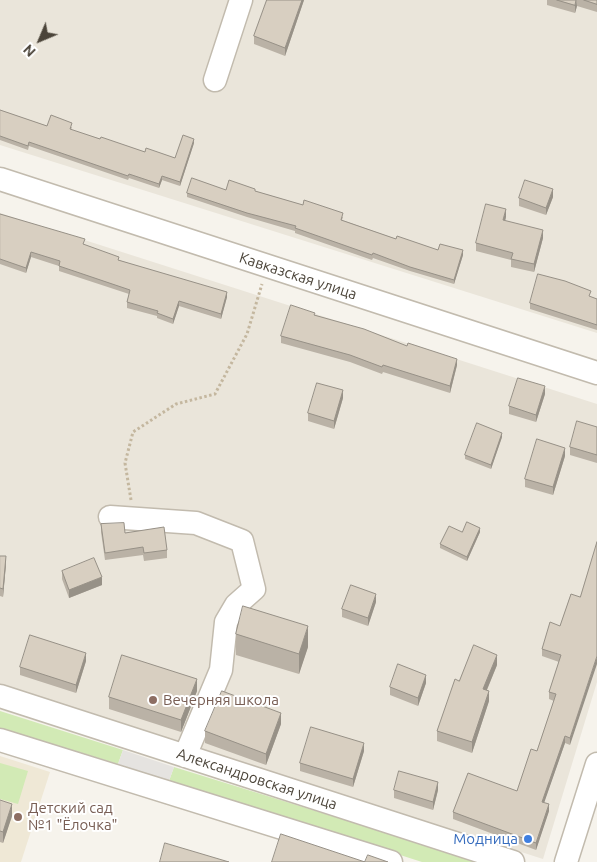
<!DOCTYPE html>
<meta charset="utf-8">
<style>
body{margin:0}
#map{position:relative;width:597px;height:862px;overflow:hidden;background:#f6f3ec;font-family:Ubuntu,sans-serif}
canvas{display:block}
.north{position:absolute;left:15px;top:15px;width:50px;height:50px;-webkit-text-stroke:4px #fff;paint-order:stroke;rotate:225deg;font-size:14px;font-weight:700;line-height:20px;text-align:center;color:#4b4439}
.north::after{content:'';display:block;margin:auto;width:18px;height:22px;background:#4b4439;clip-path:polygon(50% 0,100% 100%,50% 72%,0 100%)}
</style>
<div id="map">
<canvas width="597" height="862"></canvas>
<div class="north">N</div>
</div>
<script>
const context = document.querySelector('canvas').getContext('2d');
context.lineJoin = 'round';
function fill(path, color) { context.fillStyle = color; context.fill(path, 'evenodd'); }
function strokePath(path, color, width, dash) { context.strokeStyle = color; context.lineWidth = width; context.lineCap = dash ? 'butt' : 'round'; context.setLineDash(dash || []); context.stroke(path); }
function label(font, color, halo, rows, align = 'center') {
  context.font = font + ' Ubuntu,sans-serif'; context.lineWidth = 4; context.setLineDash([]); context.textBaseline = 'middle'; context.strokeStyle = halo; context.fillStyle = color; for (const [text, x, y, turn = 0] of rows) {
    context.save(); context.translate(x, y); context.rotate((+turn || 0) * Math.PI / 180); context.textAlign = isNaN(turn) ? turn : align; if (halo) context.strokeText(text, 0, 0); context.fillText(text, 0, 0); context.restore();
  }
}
const residential = new Path2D(`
 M0,0h597v333l-597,-188z
 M0,213l597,191v278l-54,177 -543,-174z`);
const education = new Path2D(`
 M0,756l50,16 -29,90h-21z`);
const green = new Path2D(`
 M0,711l123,39 -5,14 -118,-36z
 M0,763l28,8 -10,33 -18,-5z
 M174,767l306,95h-58l-253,-81z`);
const parking = new Path2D(`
 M123,750l51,17 -5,14 -51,-17z`);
const path = new Path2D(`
 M131,500l-6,-37 8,-31 43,-28 39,-10 32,-60 15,-50`);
const minor = new Path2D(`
 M215,80l26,-80
 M0,179l597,194
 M110,517l86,6 46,18 12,48 -18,16 -10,17 -5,48 -36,86
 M0,696l513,166
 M0,740l391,122
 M566,862l31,-98`);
const wall = new Path2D(`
 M267,0h37l-19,56 -31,-12v-8z
 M547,0h50v12l-20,-6 -2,7 -28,-8z
 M0,110l47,16 25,1 -1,3 29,9 45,13 30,6 19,-15 -14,43 -18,-6 -3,8 -30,-10 -1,2 -99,-34 -1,4 -28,-10z
 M226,190l29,1 88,26 -1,3 54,19 42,11 25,5 -9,29 -44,-13 -37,-13 -1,2 -77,-27v-2l-48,-14 -60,-20v-4z
 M553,197l-7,18 -27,-9v-8z
 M0,214l85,31 34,15 108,37 -6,22 -42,-13 -6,18 -16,-6v-2l-30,-8v-6l2,-8 -70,-23v-5l-28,-9 -5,16 -26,-9z
 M506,217l-1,4 38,17 -9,34 -23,-5v-7l-35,-9v-8z
 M591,297l6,2v31l-67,-21v-6z
 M315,315l142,50 -7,28 -67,-21 -1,2 -32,-12 -69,-19v-7z
 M545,394l-9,28 -27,-8v-8z
 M343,398l-9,31 -26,-8v-8z
 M597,427v36l-27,-8v-8z
 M502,437l-11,32 -26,-10v-4z
 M565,456l-12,39 -28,-8v-8z
 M101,524l24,9 42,17v8l-23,3 -1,-6 -38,5 -4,-28z
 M480,532l-13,29 -27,-13v-4z
 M0,556l6,8 -3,33 -3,-1z
 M62,571l40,14 -33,13 -7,-19z
 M571,594l-1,151 -5,-2 -21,59 5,9 -13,39 -83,-31v-7l64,-21 20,-40 17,-50 -5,-2v-7l10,-30 -17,-6v-7l18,-23z
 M376,602l-8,24 -26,-9v-8z
 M236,634l72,13 -9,27 -63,-19z
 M86,661l-10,32 -56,-18v-8z
 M497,665l-10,25 2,11 -17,52 -35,-12v-10l22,-50z
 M426,683l-8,23 -28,-11v-8z
 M197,691l-16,41 -72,-23v-12z
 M281,724l-15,41 -61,-22v-12z
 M364,751l-11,36 -53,-16v-8z
 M394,790h44l-5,20 -39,-12z
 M0,800l12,16 -9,27 -3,-1z`);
const shadedWall = new Path2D(`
 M302,0h2l-19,56v-8z
 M576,0l1,6 -2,7v-8z
 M194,139v4l-14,43v-4z
 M162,176v4l-3,8v-4z
 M553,189v8l-7,18v-7z
 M506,209v8l-3,11v-8z
 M543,230v8l-9,34v-8z
 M463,250v5l-9,29v-4z
 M31,252v5l-5,16v-5z
 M227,292v5l-6,22v-5z
 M179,301v5l-6,18v-5z
 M457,359v6l-7,28v-7z
 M545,386v8l-9,28v-7z
 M343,390v8l-9,31v-8z
 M502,433v4l-11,32v-4z
 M565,448v8l-12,39v-8z
 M480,528v4l-13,29v-4z
 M6,556v8l-3,33v-8z
 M102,577v8l-33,13v-8z
 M376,594v8l-8,24v-8z
 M308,626v21l-9,27v-20z
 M86,653v8l-10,32v-8z
 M497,655v10l-14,34v-10z
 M597,656v8l-27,81v-7z
 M426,675v8l-8,23v-8z
 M197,679v12l-16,41v-12z
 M489,691v10l-17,52v-11z
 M281,713v11l-15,41v-11z
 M565,736v7l-23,66v-7z
 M364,743v8l-11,36v-8z
 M438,782v8l-5,20v-8z
 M12,804v12l-9,27v-11z
 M549,804v7l-13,39v-7z`);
const building = new Path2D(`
 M267,0h35l-17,48 -31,-12z
 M557,0h19l-1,5z
 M584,0h13v4z
 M0,110l47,16 4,-11 21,8 -2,6 30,10 1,-2 44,15 1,-4 29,10 8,-23 11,4 -14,43 -18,-6 -3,8 -30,-10 -1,2 -99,-34 -1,4 -28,-10z
 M192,178l34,12 3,-10 26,9v2l48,14 1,-5 39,13 -2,7 55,19 1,-3 41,14 2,-6 23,6 -9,30 -44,-13 -37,-14 -1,2 -77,-27 1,-2 -49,-13 -60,-20z
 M525,180l28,9 -7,19 -27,-10z
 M486,204l20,5 -3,11 40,10 -9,34 -23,-5 2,-6 -37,-10z
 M0,214l85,25 -2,5 36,13 -1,3 109,32 -6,22 -42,-13 -6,18 -16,-6 1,-2 -31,-9 3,-12 -71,-24 1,-5 -29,-9 -5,16 -26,-9z
 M538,274l27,7 26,10 -2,5 8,3v26l-67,-22z
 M291,305l24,8 -1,2 50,14 43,17 1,-3 49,16 -7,27 -67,-21 -1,2 -32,-12 -69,-19z
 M518,378l27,8 -9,29 -27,-9z
 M317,383l26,7 -9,31 -26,-8z
 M577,421l20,6v28l-27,-8z
 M477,423l25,10 -11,32 -26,-10z
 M537,439l28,9 -12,39 -28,-8z
 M467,522l13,6 -13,29 -27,-13 9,-18 13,6z
 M124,523l1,10 39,-6 3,23 -23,3 -1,-6 -38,6 -4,-29z
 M597,542v114l-27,82 -5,-2 -23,66 7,2 -13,39 -83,-31 15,-39 49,18 14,-42 6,2 19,-57 -7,-2 12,-37 -19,-6 8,-27 10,4 11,-32 9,3z
 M0,556h6l-3,33 -3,-1z
 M94,558l8,19 -33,13 -7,-19z
 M351,585l25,9 -8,24 -26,-9z
 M243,606l65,20 -9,28 -63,-20z
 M30,635l56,18 -10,32 -56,-18z
 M474,645l23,10 -14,34 6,2 -17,51 -35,-11 18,-52 4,2z
 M122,655l75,24 -16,41 -72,-23z
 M398,664l28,11 -8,23 -28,-11z
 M222,691l59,22 -15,41 -61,-23z
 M311,727l53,16 -11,36 -53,-16z
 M399,771l39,11 -5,20 -39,-12z
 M0,800l12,4 -9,28 -3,-1z
 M281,834l84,28h-93z
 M165,843l64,19h-69z
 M368,855l20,7h-23z`);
const markers = [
 [153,700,5,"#8d6e63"],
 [18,817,5,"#8d6e63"],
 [528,839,5,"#3f7fe0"]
];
const streetNames = [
 ["Кавказская улица",298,276,18],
 ["Александровская улица",257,779,18]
];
const educationNames = [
 ["Вечерняя школа",163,700],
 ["Детский сад",28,808],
 ["№1 \"Ёлочка\"",28,825]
];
const shopNames = [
 ["Модница",518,839]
];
fill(residential, '#eae5da');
fill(education, '#efe8d6');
fill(green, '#d2eab5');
fill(parking, '#e5e3e0');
strokePath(minor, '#c2bbae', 25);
strokePath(path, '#c4b79f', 3, [2.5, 2.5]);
strokePath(minor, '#fff', 22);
fill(wall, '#bab2a6');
fill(shadedWall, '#979187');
fill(building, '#d8cfc1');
strokePath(building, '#979187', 1);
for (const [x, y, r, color] of markers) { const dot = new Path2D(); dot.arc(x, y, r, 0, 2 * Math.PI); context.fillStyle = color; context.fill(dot); strokePath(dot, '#fff', 2); }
label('15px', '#4b4439', '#fff', streetNames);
label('15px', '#785e54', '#fff', educationNames, 'left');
label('15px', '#366cbe', '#fff', shopNames, 'right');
</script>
